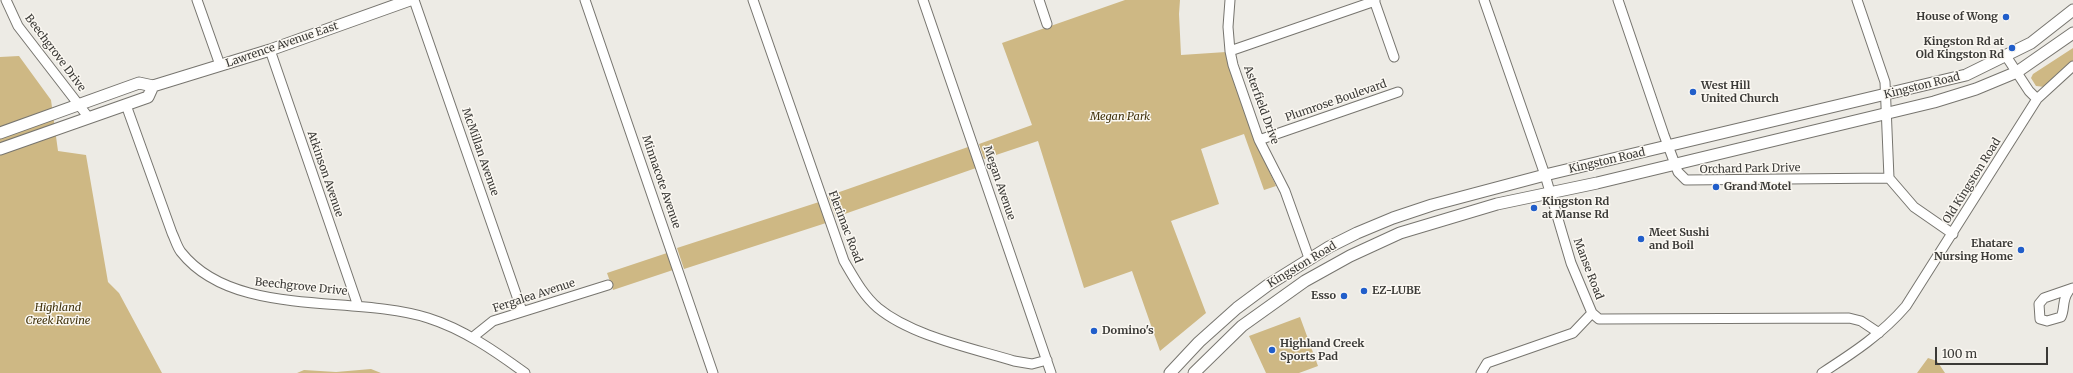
<!DOCTYPE html>
<style>
body{margin:0}
#map{position:relative;width:2073px;height:373px;overflow:hidden;background:#edebe5;font-family:Merriweather,serif}
canvas{display:block}
.scale{position:absolute;left:1935px;top:347px;width:113px;height:18px;box-sizing:border-box;border:2px solid #3b3a37;border-top:0;padding-left:5px;font-size:12px;line-height:14px;white-space:nowrap;color:#3b3a37;-webkit-text-stroke:3px #fbf8f2;paint-order:stroke}
</style>
<div id="map">
<canvas width="2073" height="373"></canvas>
<div class="scale">100 m</div>
</div>
<script>
const context = document.querySelector('canvas').getContext('2d');
context.lineJoin = 'round';
function fill(path, color) { context.fillStyle = color; context.fill(path, 'evenodd'); }
function strokePath(path, color, width, dash) { context.strokeStyle = color; context.lineWidth = width; context.lineCap = dash ? 'butt' : 'round'; context.setLineDash(dash || []); context.stroke(path); }
function label(font, color, halo, rows, align = 'center') {
  context.font = font + ' Merriweather,serif'; context.lineWidth = 3; context.setLineDash([]); context.textBaseline = 'middle'; context.strokeStyle = halo; context.fillStyle = color; for (const [text, x, y, turn = 0] of rows) {
    context.save(); context.translate(x, y); context.rotate((+turn || 0) * Math.PI / 180); context.textAlign = isNaN(turn) ? turn : align; if (halo) context.strokeText(text, 0, 0); context.fillText(text, 0, 0); context.restore();
  }
}
const green = new Path2D(`
 M1125,0h55l-1,14 2,41 45,-3 25,79 25,55 -12,4 -20,-56 -43,15 18,55 -48,17 35,92 -46,38 -28,-80 -48,17 -46,-147 -54,18 -5,-15 53,-19 -30,-82z
 M2073,48v14l-28,25 -9,-1 -5,-8 2,-4z
 M19,56l32,44 7,51 28,4 22,127 11,11 43,80h-162v-316z
 M968,147l8,21 -140,49 -8,-21z
 M819,202l7,21 -142,46 -7,-21z
 M667,253l6,17 -60,20 -6,-17z
 M1300,317l18,49 -19,7h-33l-17,-37z
 M1928,358l9,3 8,12h-28z
 M371,369l10,4h-84l7,-3 32,2z`);
const minor = new Path2D(`
 M6,0l12,26 71,92
 M197,0l23,65
 M414,0l108,311
 M585,0l128,373
 M753,0l91,261c10,17 19,34 34,47 34,28 94,40 136,53l18,3 15,-4
 M923,0l128,373
 M1039,0l8,24
 M1230,0l-2,27 2,24 3,14 26,75 26,51 24,67
 M1374,0l20,57
 M1484,0l61,175 26,88 21,50 7,6 250,-1 12,3 18,12
 M1618,0l46,135 14,37 8,8 203,-2
 M1857,0l28,82 4,96 25,29 39,27
 M270,50l88,256
 M1230,51l145,-50
 M2006,56l23,35 8,8
 M126,105l46,128c3,6 5,14 9,19 53,67 171,42 247,66 35,11 67,33 97,55
 M1259,140l139,-48
 M2068,292c-6,8 -3,17 -7,25l-14,4 -7,-2 -1,-15 5,-6 29,-10
 M473,337l20,-16 115,-36
 M1481,373l6,-10 86,-30 19,-20
 M1822,373c31,-20 60,-39 84,-67l131,-207 36,-33`);
const major = new Path2D(`
 M0,133l139,-50 14,3 117,-36 140,-50
 M0,149l148,-52 5,-11
 M1170,373l29,-31 38,-34 31,-23 61,-38 28,-14 36,-15 39,-13 113,-30 421,-100 65,-32 42,-33
 M1194,373l48,-47 63,-45 45,-25 50,-23 97,-29 100,-21 337,-81 42,-13 41,-17 56,-39`);
const markers = [
 [2006,17,4,"#215eca"],
 [2012,48,4,"#215eca"],
 [1693,92,4,"#215eca"],
 [1716,187,4,"#215eca"],
 [1534,208,4,"#215eca"],
 [1641,239,4,"#215eca"],
 [2021,250,4,"#215eca"],
 [1364,291,4,"#215eca"],
 [1344,296,4,"#215eca"],
 [1094,331,4,"#215eca"],
 [1272,350,4,"#215eca"]
];
const poiNames = [
 ["House of Wong",1998,17,"right"],
 ["Kingston Rd at",2004,42,"right"],
 ["Old Kingston Rd",2004,55,"right"],
 ["West Hill",1701,86],
 ["United Church",1701,99],
 ["Grand Motel",1724,187],
 ["Kingston Rd",1542,202],
 ["at Manse Rd",1542,215],
 ["Meet Sushi",1649,233],
 ["and Boil",1649,246],
 ["Ehatare",2013,244,"right"],
 ["Nursing Home",2013,257,"right"],
 ["EZ-LUBE",1372,291],
 ["Esso",1336,296,"right"],
 ["Domino's",1102,331],
 ["Highland Creek",1280,344],
 ["Sports Pad",1280,357]
];
const streetNames = [
 ["Lawrence Avenue East",282,45,-19],
 ["Beechgrove Drive",55,53,53],
 ["Kingston Road",1922,86,-14],
 ["Plumrose Boulevard",1336,101,-19],
 ["Asterfield Drive",1261,105,70],
 ["McMillan Avenue",480,152,71],
 ["Kingston Road",1607,161,-13],
 ["Orchard Park Drive",1750,169,-1],
 ["Atkinson Avenue",325,174,71],
 ["Old Kingston Road",1972,181,-58],
 ["Minnacote Avenue",661,182,71],
 ["Megan Avenue",999,183,71],
 ["Flerimac Road",845,227,69],
 ["Kingston Road",1302,265,-31],
 ["Manse Road",1588,269,69],
 ["Beechgrove Drive",301,287,6],
 ["Fergalea Avenue",534,296,-18]
];
const parkNames = [
 ["Megan Park",1120,117],
 ["Highland",58,308],
 ["Creek Ravine",58,321]
];
fill(green, '#ceb884');
strokePath(minor, '#77756f', 11);
strokePath(major, '#77756f', 13);
strokePath(minor, '#fff', 9);
strokePath(major, '#fff', 11);
for (const [x, y, r, color] of markers) { const dot = new Path2D(); dot.arc(x, y, r, 0, 2 * Math.PI); context.fillStyle = color; context.fill(dot); strokePath(dot, '#fbf8f2', 1.5); }
label('bold 11px', '#3b3a37', '#fbf8f2', poiNames, 'left');
label('11px', '#3b3a37', '#fbf8f2', streetNames);
label('italic 11px', '#3f310b', '#fbf8f2', parkNames);
</script>
